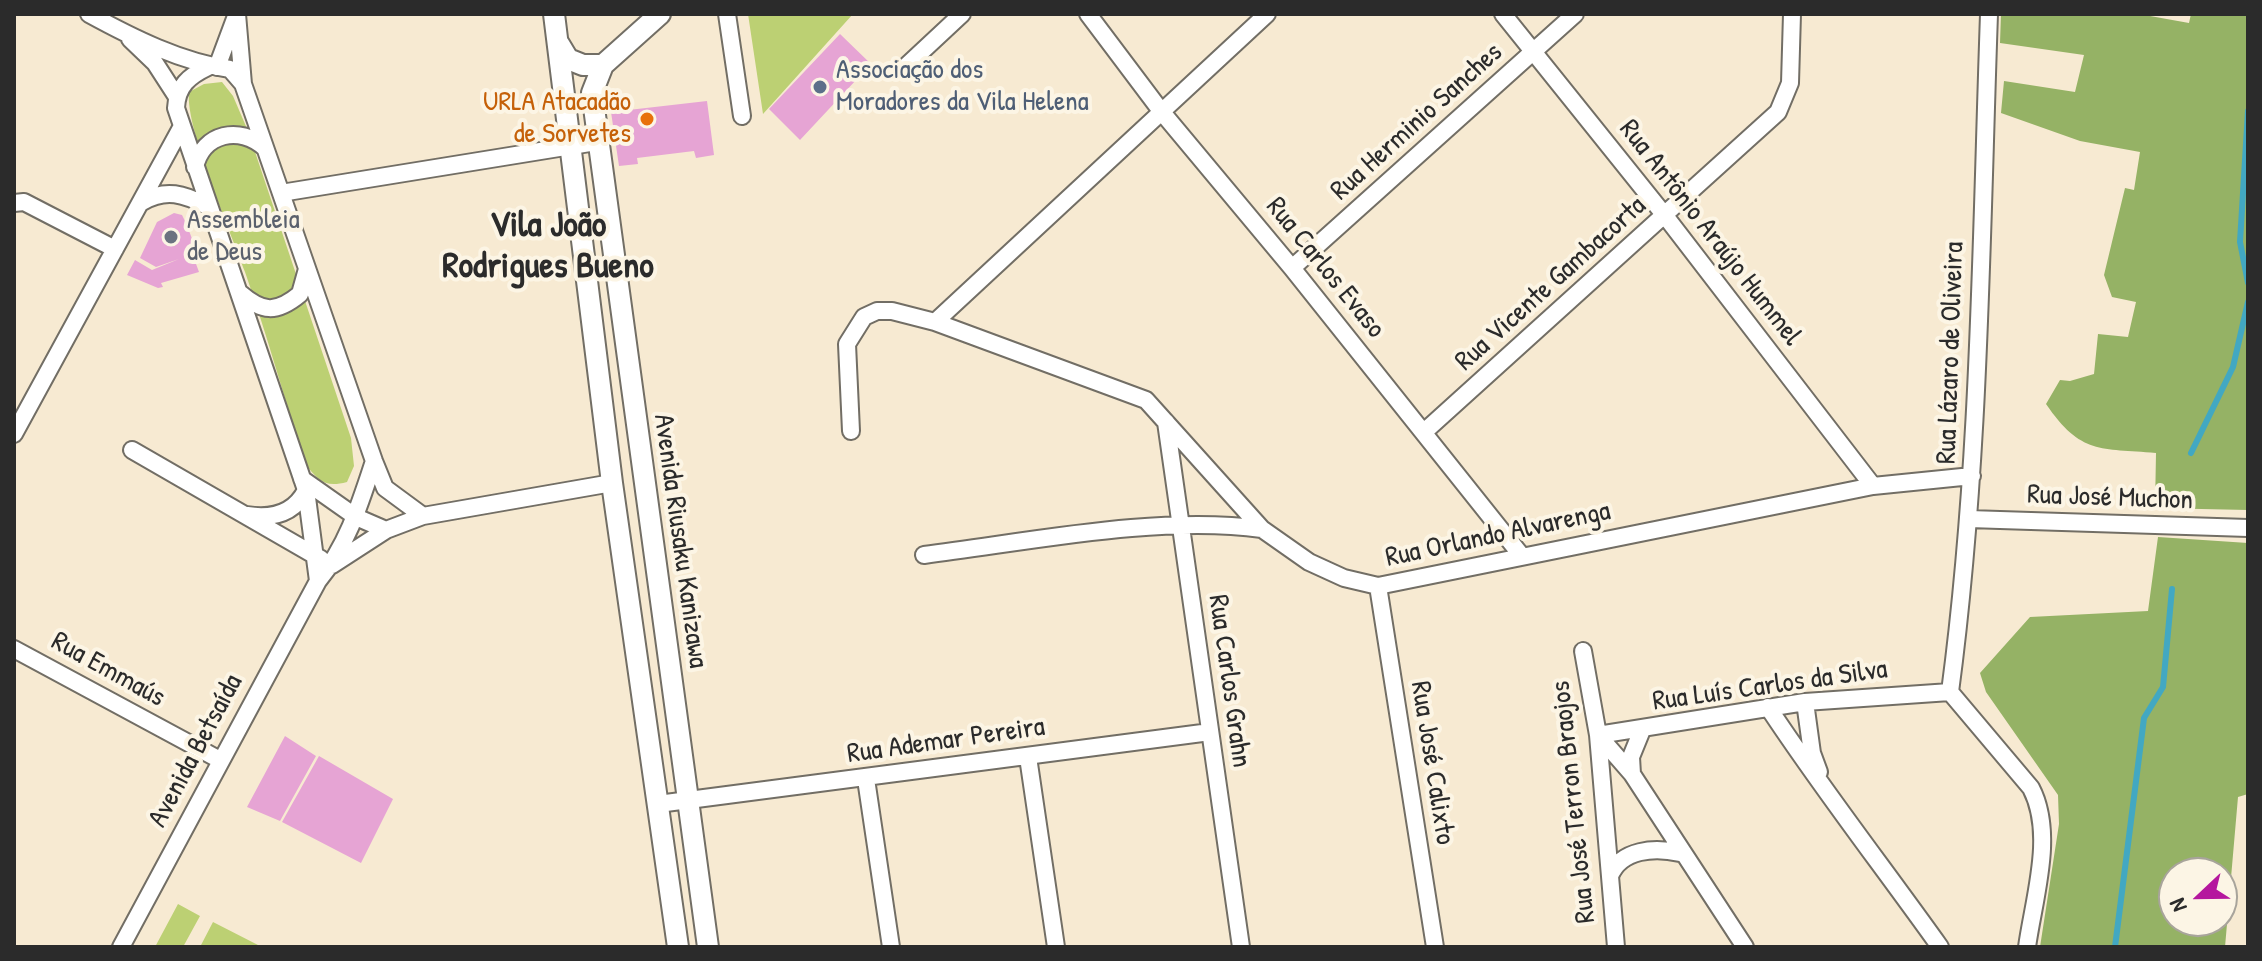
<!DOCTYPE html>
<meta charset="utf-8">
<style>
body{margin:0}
#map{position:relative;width:2262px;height:961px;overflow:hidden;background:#f7ead2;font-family:"Patrick Hand",sans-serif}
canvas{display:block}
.frame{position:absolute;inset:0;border:16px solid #2b2b2b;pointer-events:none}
.north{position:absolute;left:2158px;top:857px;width:80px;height:80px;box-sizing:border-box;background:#fcf5e5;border:2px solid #a8a49b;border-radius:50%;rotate:248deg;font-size:22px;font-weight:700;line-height:32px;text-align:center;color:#2b2b2b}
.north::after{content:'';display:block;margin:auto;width:28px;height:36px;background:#b5179e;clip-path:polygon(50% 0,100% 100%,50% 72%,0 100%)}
</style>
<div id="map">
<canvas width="2262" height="961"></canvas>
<div class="frame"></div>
<div class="north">N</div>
</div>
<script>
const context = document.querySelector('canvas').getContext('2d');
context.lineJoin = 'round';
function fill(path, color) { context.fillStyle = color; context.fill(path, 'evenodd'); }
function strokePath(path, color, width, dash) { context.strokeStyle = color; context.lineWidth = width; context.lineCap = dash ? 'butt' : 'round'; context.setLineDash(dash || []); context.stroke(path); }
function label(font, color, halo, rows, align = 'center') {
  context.font = font + ' "Patrick Hand",sans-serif'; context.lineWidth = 8; context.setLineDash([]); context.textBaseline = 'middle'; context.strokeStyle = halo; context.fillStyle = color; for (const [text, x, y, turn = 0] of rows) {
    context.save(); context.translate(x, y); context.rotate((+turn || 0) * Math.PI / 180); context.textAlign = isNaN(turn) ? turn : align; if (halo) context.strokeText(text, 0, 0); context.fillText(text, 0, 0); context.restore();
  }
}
const green = new Path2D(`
 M748,14h105l-90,100z
 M222,82l11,14 15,35 103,307 3,28 -7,16c-22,6 -28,-1 -42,-18 -20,-64 -38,-129 -60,-192 -14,-40 -60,-144 -56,-180l15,-8z
 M178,904l22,12 -17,31h-28z
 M213,922l45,23 -1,2h-57z`);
const forest = new Path2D(`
 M2001,14h138l50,9 2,-9h57v496l-93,-2 1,-55c-56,-5 -75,2 -110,-49l14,-24 10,1 24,-7 4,-40 30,3 8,-35 -24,-5 -8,-22 21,-87 9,2 6,-38 -60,-11 -79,-28 3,-32 71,11 9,-37 -84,-12z
 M2158,537l90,6v251l-10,3 -13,150h-185l19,-123 -1,-29 -72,-103 -6,-19 50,-56 118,-6zM2174,873h48v48h-48z`);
const stream = new Path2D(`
 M2248,111l-8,131 8,41
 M2191,453l42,-86 15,-65
 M2115,947l29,-229 19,-31 9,-98`);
const building = new Path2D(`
 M840,34l31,30 -71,76 -31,-31z
 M707,101l7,54 -18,3 -2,-7 -57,7 1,6 -19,2 -8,-54z
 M174,213l8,2 3,6 12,30 -5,2 7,19 -38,11 2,4 -5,1 -31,-13 8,-15 17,10 27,-11 -23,8 -16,-9 17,-36z
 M285,736l31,20 -36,65 -33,-14z
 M319,756l74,43 -32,64 -79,-41z`);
const minor = new Path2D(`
 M89,14c44,24 92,48 141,55l13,15
 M237,14l6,70 131,377 11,27 38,28
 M727,14l15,102
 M1088,14l73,97 131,157 229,287
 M1503,14l163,203 207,269
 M130,39l25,24 22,34
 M208,67c-19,9 -31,19 -32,41l130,382 12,91
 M217,67l19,-51
 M903,69l59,-55
 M195,167c8,-34 45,-42 70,-19
 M281,193l315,-51
 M142,202c24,-14 42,-8 65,4
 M14,203l10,-1 91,47
 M1292,268l283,-254
 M240,293c22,19 36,21 60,1l7,-25
 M935,322l332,-308
 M1166,422l75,525
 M851,431l-4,-87 17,-27 13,-6h15l43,11 211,78 116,129 47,33 35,16 34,8 495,-100 99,-10
 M1424,432l354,-320 12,-29 2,-69
 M14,434l168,-308
 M132,450l189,109
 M302,479l54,38 30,13
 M247,515c25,4 47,-1 59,-25
 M1969,519l279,9
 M924,555c105,-13 233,-40 338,-26
 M332,565l54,-35 37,-14 189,-33
 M1378,586l57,361
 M14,649l206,111
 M1583,651l15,84 18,212
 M1950,692c30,-225 31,-452 39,-678
 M1950,692l81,96c24,46 3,109 -4,159
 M1805,702l7,51 7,19
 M1768,707c54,82 115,160 172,240
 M1598,735l207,-33 145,-10
 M1598,735l34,39 113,173
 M1028,757l28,190
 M1632,774l-1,-17 11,-27
 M866,779l25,168
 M658,804l552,-72
 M1610,876c11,-27 45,-29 70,-23
 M121,947l197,-366c29,-35 42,-77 56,-120`);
const tertiary = new Path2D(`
 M554,14l58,469 66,464
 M660,14l-57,51 -11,28 116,854
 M559,44l9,15 15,6h20`);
const markers = [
 [820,87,8,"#5c6f8a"],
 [647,119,8,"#e8710a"],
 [171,237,8,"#6b7280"]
];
const serviceNames = [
 ["Associação dos",836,71],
 ["Moradores da Vila Helena",836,103]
];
const foodNames = [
 ["URLA Atacadão",631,103],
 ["de Sorvetes",631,135]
];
const streetNames = [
 ["Rua Herminio Sanches",1417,122,-42],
 ["Rua Antônio Araújo Hummel",1710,233,52],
 ["Rua Carlos Evaso",1325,268,51],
 ["Rua Vicente Gambacorta",1551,284,-42],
 ["Rua Lázaro de Oliveira",1951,353,-88],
 ["Rua José Muchon",2110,498,2],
 ["Rua Orlando Alvarenga",1498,535,-12],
 ["Avenida Riusaku Kanizawa",680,541,82],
 ["Rua Emmaús",108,670,29],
 ["Rua Carlos Grahn",1229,681,82],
 ["Rua Luís Carlos da Silva",1770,686,-8],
 ["Rua Ademar Pereira",946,741,-8],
 ["Avenida Betsaída",196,751,-62],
 ["Rua José Calixto",1432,763,81],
 ["Rua José Terron Braojos",1574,802,-96]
];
const worshipNames = [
 ["Assembleia",187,221],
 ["de Deus",187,253]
];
const districtNames = [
 ["Vila João",548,226],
 ["Rodrigues Bueno",548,267]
];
fill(green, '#bcd073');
fill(forest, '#95b265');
strokePath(stream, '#42a8c2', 6);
fill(building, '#e6a4d4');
strokePath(minor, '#726e65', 20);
strokePath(tertiary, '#726e65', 24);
strokePath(minor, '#fff', 16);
strokePath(tertiary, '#fff', 20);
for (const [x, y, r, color] of markers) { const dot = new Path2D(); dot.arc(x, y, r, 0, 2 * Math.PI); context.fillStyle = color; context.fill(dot); strokePath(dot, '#fcf5e5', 3); }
label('28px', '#4e5e75', '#fcf5e5', serviceNames, 'left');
label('28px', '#c56008', '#fcf5e5', foodNames, 'right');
label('28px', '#2b2b2b', '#fcf5e5', streetNames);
label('28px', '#5b616d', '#fcf5e5', worshipNames, 'left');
label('bold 36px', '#2b2b2b', '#fcf5e5', districtNames);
</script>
